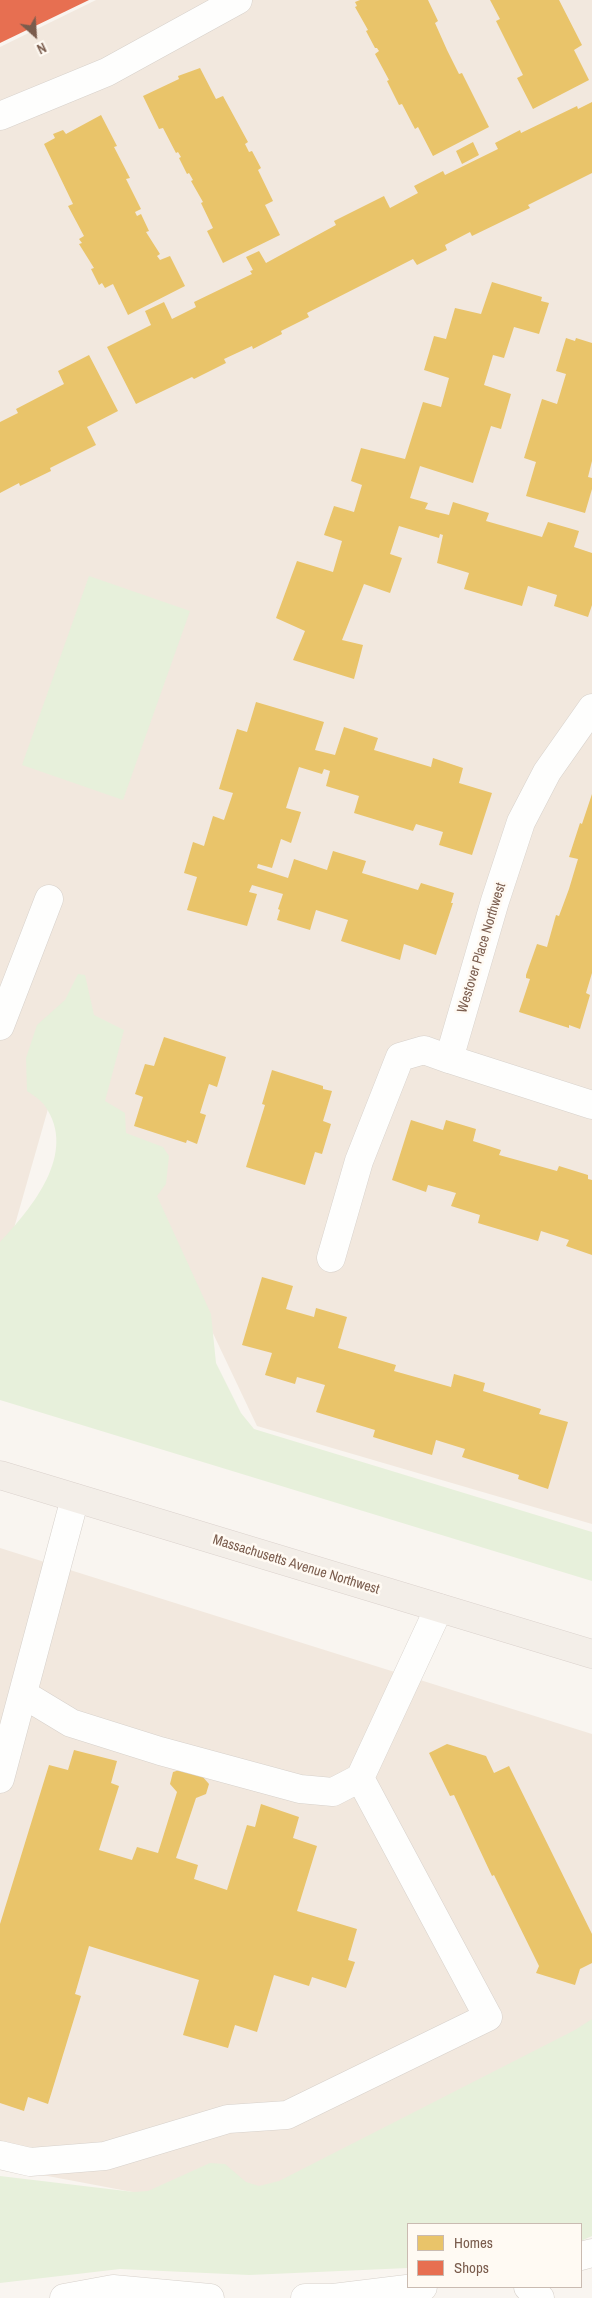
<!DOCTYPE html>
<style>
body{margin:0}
#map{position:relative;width:592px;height:2298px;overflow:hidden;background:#f9f5f0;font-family:"Archivo Narrow",sans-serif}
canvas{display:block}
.legend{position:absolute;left:407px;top:2223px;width:175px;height:65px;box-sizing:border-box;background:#fffaf3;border:1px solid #cabbb1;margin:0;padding:6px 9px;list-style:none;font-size:15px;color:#7a5c4d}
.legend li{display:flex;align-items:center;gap:10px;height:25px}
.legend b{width:25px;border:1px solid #cabbb1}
.north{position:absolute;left:10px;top:10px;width:50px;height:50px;-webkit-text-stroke:4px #fffaf3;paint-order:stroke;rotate:154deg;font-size:14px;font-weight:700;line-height:20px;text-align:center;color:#7a5c4d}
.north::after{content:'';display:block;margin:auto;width:18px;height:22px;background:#7a5c4d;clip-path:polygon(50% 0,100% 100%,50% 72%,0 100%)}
</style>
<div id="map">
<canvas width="592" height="2298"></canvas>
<ul class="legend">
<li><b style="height:14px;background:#e9c46a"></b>Homes</li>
<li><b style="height:14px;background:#e76f51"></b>Shops</li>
</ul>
<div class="north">N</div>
</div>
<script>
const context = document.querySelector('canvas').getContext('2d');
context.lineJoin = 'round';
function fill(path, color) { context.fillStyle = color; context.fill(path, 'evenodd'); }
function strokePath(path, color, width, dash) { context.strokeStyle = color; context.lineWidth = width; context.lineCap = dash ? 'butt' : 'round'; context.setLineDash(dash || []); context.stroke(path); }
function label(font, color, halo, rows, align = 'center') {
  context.font = font + ' "Archivo Narrow",sans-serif'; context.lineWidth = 5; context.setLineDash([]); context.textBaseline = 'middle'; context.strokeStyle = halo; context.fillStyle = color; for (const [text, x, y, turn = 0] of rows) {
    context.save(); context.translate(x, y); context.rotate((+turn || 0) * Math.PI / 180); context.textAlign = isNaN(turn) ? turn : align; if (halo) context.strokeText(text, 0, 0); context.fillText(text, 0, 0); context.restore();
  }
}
const residential = new Path2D(`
 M96,0h496v1524l-335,-98 -187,-394 -70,245v-1230z
 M0,1548l592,186v300l-343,180 -249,-47z`);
const green = new Path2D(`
 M89,576l101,35 -67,189 -101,-35z
 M78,974l7,1 9,40 30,15 -19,71 20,12 1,20 37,14 6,9 -3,28 -9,12 54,118 5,49 25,50 13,16 338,103v49l-592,-181v-158c32,-34 78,-89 45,-136 -4,-6 -12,-11 -18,-15l-1,-33 11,-33 28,-25z
 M592,2019v217l-11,5v-17h-173v44l-159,7 -129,-6 -120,14v-107l134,16 14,-1 62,-28 15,1 21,18 13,4 20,-5 296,-151z`);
const homes = new Path2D(`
 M360,0h68l10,21 -3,2 12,27 12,24 3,-1 27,54 -56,29 -15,-29 -3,2 -13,-25 -3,1 -12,-24 2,-1 -14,-26 4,-3 -2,-3h-2l-9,-17 2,-1 -13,-23 2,-1 -2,-4z
 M490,0h69l23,45 -8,5 15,30 -56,29 -16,-31 6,-3 -27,-54 4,-2z
 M200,68l16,31 7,-3 25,46 -3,2 4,8 3,-1 9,17 -3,2 15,31 -8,4 15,30 -57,28 -16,-32 6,-3 -12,-25 2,-1 -12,-21 2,-1 -4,-7 -2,1 -8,-16 2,-1 -3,-5 -2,1 -13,-25 -4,1 -16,-33 36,-17 -1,-3z
 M592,102v71l-64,32 2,3 -58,28 -2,-4 -25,13 2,5 -30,15 -4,-6 -47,24 -59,30 2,4 -28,14 1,3 -29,15 -1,-3 -28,13 2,4 -32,16 -2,-2 -56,27 -29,-57 44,-22 -6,-14 19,-9 8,17 24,-12 -2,-5 58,-28 -2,-3 3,-1 -7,-13 13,-6 7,12 70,-38 -2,-4 50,-25 6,12 28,-15 -4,-7 29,-15 2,4 53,-26 -3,-6 25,-13 1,3 56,-27 1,3z
 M101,115l16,31 -3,1 16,31 -4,1 15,30 -6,3 2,4 4,-2 8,17 -3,1 14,22 -3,2 3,4 10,-4 15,30 -57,29 -15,-31 -8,4 -3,-5 -3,2 -8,-16 3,-1 -15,-24 3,-1 -3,-4 5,-3 -16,-30 5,-2 -29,-60 11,-6 -2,-4 10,-4 3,4z
 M473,142l6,13 -17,9 -6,-13z
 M492,282l50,15 -1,4 8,2 -10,31 -25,-7 -10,31 -11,-3 -9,30 27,9 -10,35 -10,-3 -18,57 -53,-17 -10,32 18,5 -3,6 24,6 4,-13 36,11 -3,8 56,16 6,-15 31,9 -5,16 18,6v52l-4,12 -34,-11 3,-11 -29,-9 -6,20 -58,-17 5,-16 -32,-10 6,-28 -3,-1 -1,4 -40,-12 -9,28 12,4 -12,35 -26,-9 -22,56 21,5 -9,34 -61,-19 12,-29 -29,-13 21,-57 36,11 9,-31 -18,-6 10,-29 20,6 8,-27 -11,-4 10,-33 44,11 18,-57 18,5 8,-29 -25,-8 10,-34 12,3 9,-31 26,6z
 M566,338l9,3 1,-3 16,5v118l-4,16 4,1v11l-7,24 -59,-17 10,-34 -12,-4 18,-59 15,5 9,-30 -10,-3z
 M89,355l29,56 -31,16 9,18 -46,23 1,3 -31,15 -1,-3 -19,10v-71l18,-9 -2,-4 48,-25 -6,-13z
 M256,702l68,20 -9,28 20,5 9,-28 34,11 -4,12 57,17 2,-9 30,10 -4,15 33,10 -20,62 -33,-10 4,-13 -27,-8 -3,7 -59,-18 5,-17 -33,-10 4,-15 -6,-2 -2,5 -23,-7 -13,41 15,4 -10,31 -10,-4 -9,29 -14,-4 -1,4 31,10 6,-19 33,11 6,-19 33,10 -4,12 56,17 3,-7 33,10 -3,10h2l-17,52 -32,-11 -4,16 -59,-19 7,-21 -32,-10 -6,20 -33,-10 3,-10 -2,-1 5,-15 -31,-9 -3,7 8,2 -10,32 -60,-16 10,-33 -13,-4 9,-31 11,4 9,-30 11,4 9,-27 -14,-4 18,-60 10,3z
 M592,794v179l-6,20 4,2 -10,34 -11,-4v3l-50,-16 11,-33 -4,-1v-3l11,-31 10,3 9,-32 3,1 10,-27 9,-30 -9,-2 11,-34 2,1z
 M164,1037l62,20 -9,30 -8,-3 -9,29 6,2 -9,29 -10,-4 -1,3 -52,-17 9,-29 -8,-3 10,-30 9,2z
 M272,1070l51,16v3l9,2 -9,30 8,3 -9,30 -7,-2 -10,33 -59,-18 19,-62 -3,-1z
 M411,1120l32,10 3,-10 30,9 -3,12 28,9 -2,5 58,16 2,-5 29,9v4l4,1v75l-26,-9 3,-6 -28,-9 -3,10 -60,-18 2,-8 -29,-9 5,-13 -28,-8 -2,7 -34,-12z
 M262,1277l31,9 -7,23 28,8 2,-9 31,9 -9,31 58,17 -2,6 57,16 3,-13 31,9 -2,8 58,18 -2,5 29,8 -20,67 -30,-10 1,-4 -57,-18 3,-8 -29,-9 -4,15 -59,-18 2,-7 -59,-18 9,-27 -28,-8 -2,7 -30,-9 7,-22 -30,-8z
 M447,1744l39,12 8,17 15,-7 83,168v29l-12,6 -5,16 -39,-12 3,-7 -45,-91 -2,1 -38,-81 -4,1 -21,-43z
 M74,1750l43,11 -6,22 8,3 -20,64 33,10 5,-13 21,6 19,-61 -7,-8 3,-12 10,-3 19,7 7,8 -3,10 -10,4 -20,60 22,7 -4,14 33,11 20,-65 8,2 6,-23 38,13 -6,21 24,8 -20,65 60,18 -9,31 7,2 -9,26 -34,-11 -3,9 -35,-11 -17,57 -22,-7 -7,23 -45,-13 16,-55 -110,-34 -14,48 6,2 -33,108 -20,-7 -4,14 -24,-8v-179l49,-159 19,5z`);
const shops = new Path2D(`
 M0,0h89l-89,43z`);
const minor = new Path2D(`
 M0,116l107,-44 131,-72
 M592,708l-45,64 -26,50 -26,79 -46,158 143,46
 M0,1026l49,-127
 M331,1258l28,-97 41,-104 24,-7 25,9
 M23,1694l48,29 89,28 140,38 33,3 27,-14 79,-170
 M0,1779l75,-281
 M0,2155l30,7 75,-6 123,-37 59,-4 201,-98 -128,-239
 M581,2256l11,-3
 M528,2287l12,11
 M64,2298l49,-9 97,9
 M305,2298h28l90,-11`);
const major = new Path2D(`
 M0,1475l592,179`);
const streetNames = [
 ["Westover Place Northwest",482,948,-73],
 ["Massachusetts Avenue Northwest",296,1565,17]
];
fill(residential, '#f2e8de');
fill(green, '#e7f0db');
fill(homes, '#e9c46a');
fill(shops, '#e76f51');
strokePath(minor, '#d7d1cb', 29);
strokePath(major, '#dad1cc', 29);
strokePath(minor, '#fefefd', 28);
strokePath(major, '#f3eee8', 28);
label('14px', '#7a5c4d', '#fffaf3', streetNames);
</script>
